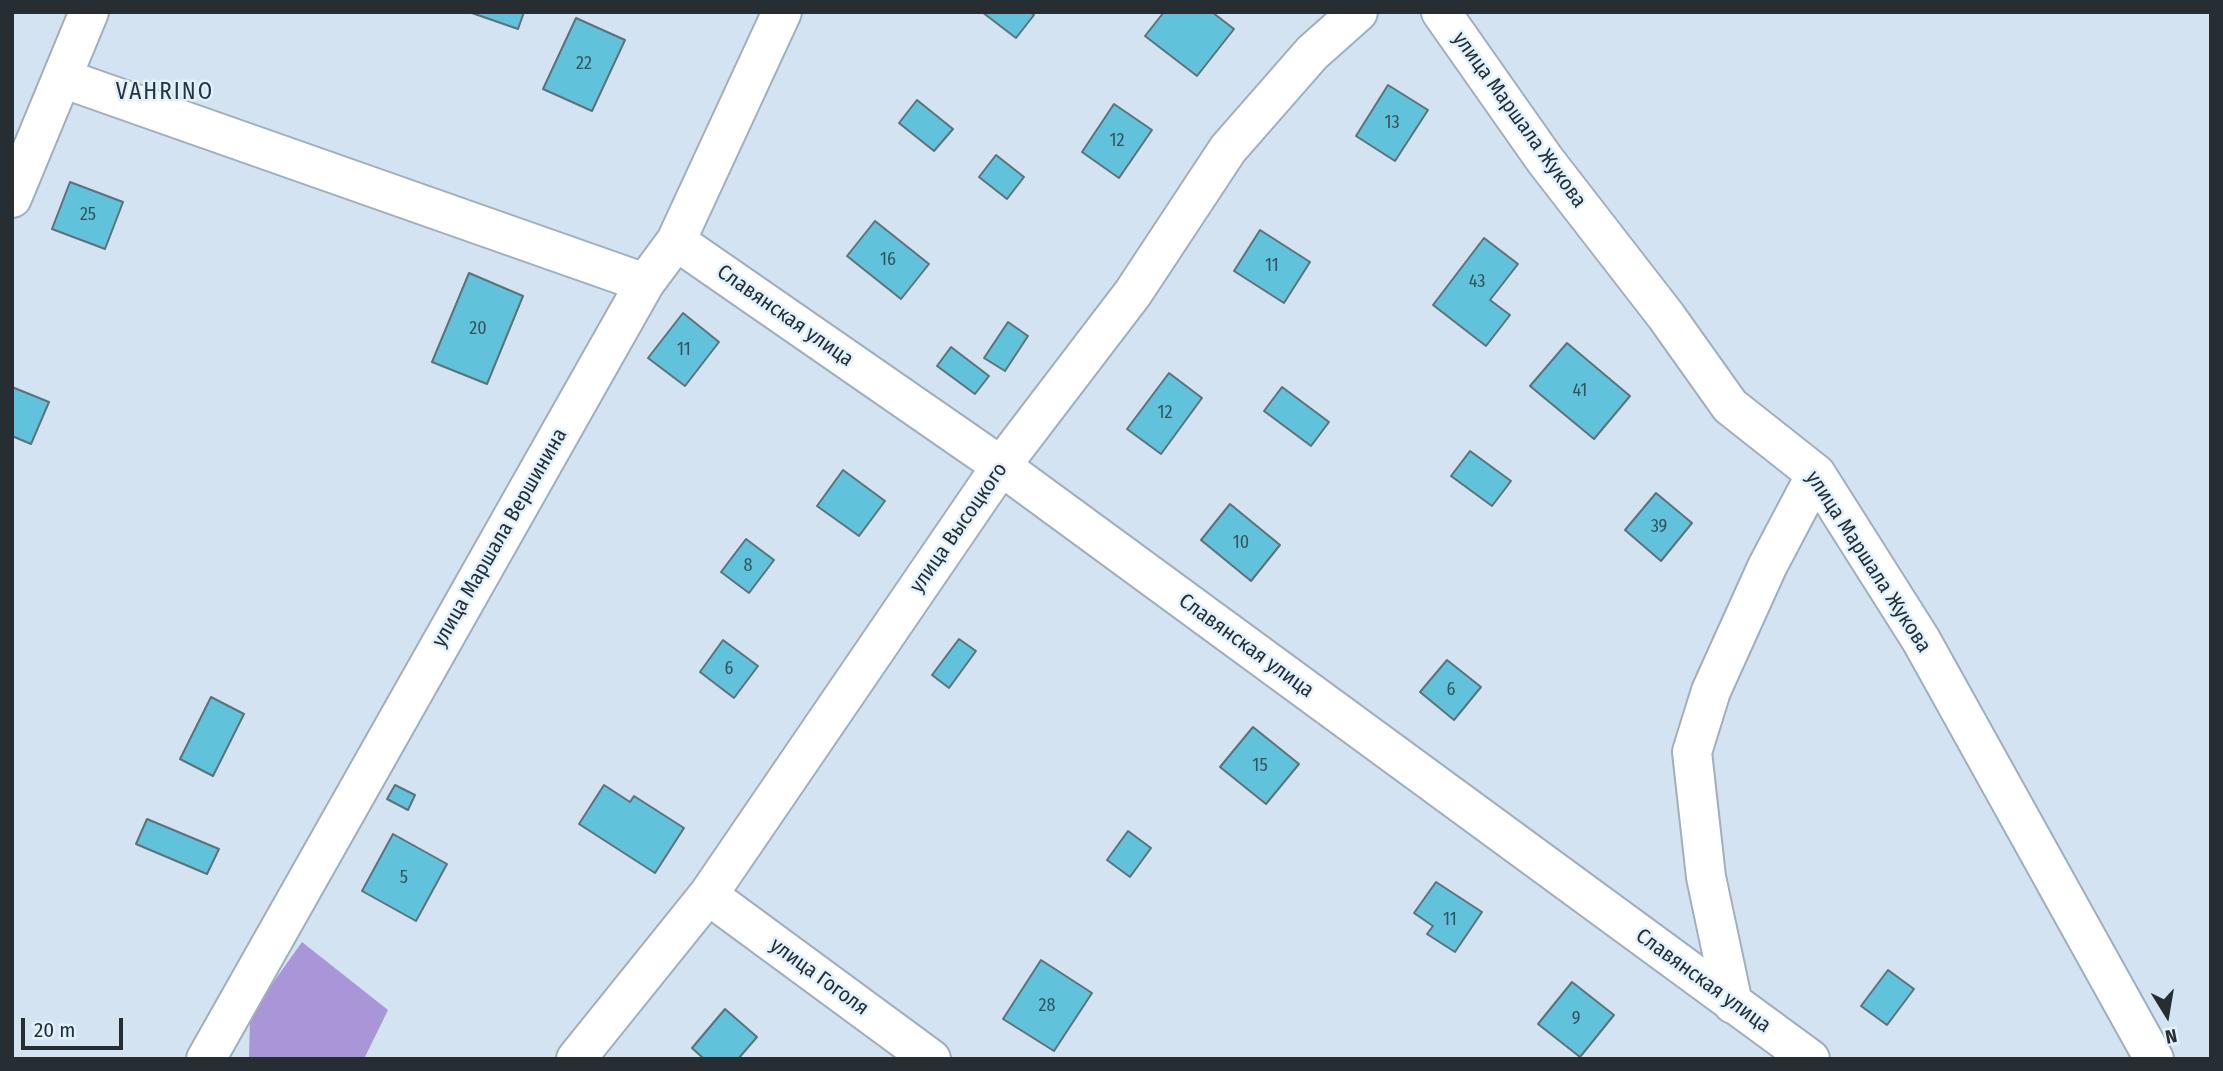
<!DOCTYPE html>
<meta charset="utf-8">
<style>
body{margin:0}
#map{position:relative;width:2223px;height:1071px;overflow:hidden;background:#d3e3f1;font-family:"Fira Sans Condensed",sans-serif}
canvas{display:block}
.frame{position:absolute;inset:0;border:14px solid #272e33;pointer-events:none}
.north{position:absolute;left:2132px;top:980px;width:70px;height:70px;-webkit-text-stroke:5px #e0f1ff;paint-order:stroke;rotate:169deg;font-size:19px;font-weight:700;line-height:28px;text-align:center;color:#272e33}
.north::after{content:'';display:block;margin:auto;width:24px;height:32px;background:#272e33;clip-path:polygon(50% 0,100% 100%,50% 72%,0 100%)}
.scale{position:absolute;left:21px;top:1018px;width:102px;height:32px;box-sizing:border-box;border:4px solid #272e33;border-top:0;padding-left:9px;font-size:21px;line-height:24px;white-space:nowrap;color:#272e33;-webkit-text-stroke:5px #e0f1ff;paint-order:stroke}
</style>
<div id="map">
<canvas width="2223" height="1071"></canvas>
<div class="frame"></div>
<div class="north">N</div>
<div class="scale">20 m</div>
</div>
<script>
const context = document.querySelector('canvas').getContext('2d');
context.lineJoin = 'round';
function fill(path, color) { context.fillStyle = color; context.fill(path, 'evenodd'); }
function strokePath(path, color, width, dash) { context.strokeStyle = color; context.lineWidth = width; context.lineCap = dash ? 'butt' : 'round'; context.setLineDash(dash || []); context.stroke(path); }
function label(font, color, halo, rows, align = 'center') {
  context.font = font + ' "Fira Sans Condensed",sans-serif'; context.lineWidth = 5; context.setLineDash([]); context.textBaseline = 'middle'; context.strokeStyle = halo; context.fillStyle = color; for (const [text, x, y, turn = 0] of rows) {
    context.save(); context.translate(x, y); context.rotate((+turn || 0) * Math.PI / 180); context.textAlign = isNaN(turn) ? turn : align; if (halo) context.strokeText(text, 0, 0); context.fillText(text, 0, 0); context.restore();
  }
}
const forest = new Path2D(`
 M302,942l86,68 -24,49h-115l1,-44z`);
const building = new Path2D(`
 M469,12h55l-6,17z
 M982,12h48l4,3 -18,23z
 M1164,12h48l22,17 -37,47 -52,-40z
 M576,18l49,22 -33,71 -49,-22z
 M1388,85l40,25 -33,51 -39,-25z
 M917,100l36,29 -19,22 -35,-28z
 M1114,104l38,26 -33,48 -37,-26z
 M996,155l28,22 -17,22 -28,-22z
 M70,182l53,20 -18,47 -53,-20z
 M875,221l54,43 -28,35 -54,-43z
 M1260,230l50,32 -26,41 -50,-32z
 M1484,238l34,26 -28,36 20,15 -24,31 -53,-41z
 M469,273l54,23 -36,88 -55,-22z
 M683,313l36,29 -34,44 -37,-28z
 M1008,322l20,14 -23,35 -21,-13z
 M1567,343l63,53 -36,43 -64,-53z
 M951,347l38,29 -14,18 -38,-28z
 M1169,373l33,25 -41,56 -34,-25z
 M12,387l37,15 -18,42 -19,-8z
 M1282,387l47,35 -18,24 -47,-35z
 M1470,451l41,30 -19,25 -41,-30z
 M843,470l42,31 -26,35 -42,-30z
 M1656,493l36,30 -31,38 -36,-31z
 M1230,504l50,41 -29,36 -50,-41z
 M746,539l28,21 -25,33 -28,-21z
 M959,639l17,12 -27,37 -17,-13z
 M723,640l35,26 -24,32 -34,-26z
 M1447,660l34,27 -27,33 -34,-28z
 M211,697l33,17 -31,62 -33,-17z
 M1253,727l46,37 -33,40 -46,-37z
 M395,785l20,10 -7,15 -21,-11z
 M604,785l26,17 4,-6 50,32 -29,45 -76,-49z
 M147,819l72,30 -12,25 -71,-30z
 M1128,831l23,17 -21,29 -23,-17z
 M393,834l54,30 -31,57 -54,-30z
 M1436,882l46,30 -27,40 -28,-18 6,-8 -19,-13z
 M1041,960l51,33 -38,58 -51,-32z
 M1888,970l26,19 -27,36 -26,-19z
 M1572,982l42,33 -34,42 -42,-33z
 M725,1009l32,28 -19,22h-34l-12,-11z`);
const minor = new Path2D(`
 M1441,12l104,148 121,156 64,90 86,68 105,166 233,419
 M62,78l583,205
 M12,198l77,-186
 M676,241l325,225 809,593
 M708,895l223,164
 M1733,1004l-27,-127 -14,-125 19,-61 56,-124 49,-93
 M206,1059l439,-776 31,-42 106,-229
 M576,1059l132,-164 293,-429 132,-173 95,-144 84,-96 46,-41`);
const numberNames = [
 ["22",584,64],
 ["13",1392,123],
 ["12",1117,141],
 ["25",88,215],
 ["16",888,260],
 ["11",1272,266],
 ["43",1477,282],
 ["20",478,329],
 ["11",684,350],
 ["41",1580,391],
 ["12",1165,413],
 ["39",1659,527],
 ["10",1241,543],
 ["8",748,566],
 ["6",729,669],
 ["6",1451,690],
 ["15",1260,766],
 ["5",404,878],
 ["11",1450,920],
 ["28",1047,1006],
 ["9",1576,1019]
];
const streetNames = [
 ["улица Маршала Жукова",1519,120,54],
 ["Славянская улица",785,316,35],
 ["улица Высоцкого",959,528,-55],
 ["улица Маршала Вершинина",500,538,-60],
 ["улица Маршала Жукова",1868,562,57],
 ["Славянская улица",1246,646,36],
 ["улица Гоголя",819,977,36],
 ["Славянская улица",1703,981,36]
];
const neighbourhoodNames = [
 ["VAHRINO",165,93]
];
fill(forest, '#a996d9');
fill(building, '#61c2db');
strokePath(building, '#5d7278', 2);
strokePath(minor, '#9fafbd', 42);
strokePath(minor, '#fff', 38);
label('18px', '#36535d', null, numberNames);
label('21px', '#272e33', '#e0f1ff', streetNames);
context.letterSpacing = '2px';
label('23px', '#26343e', '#e0f1ff', neighbourhoodNames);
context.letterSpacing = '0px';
</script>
